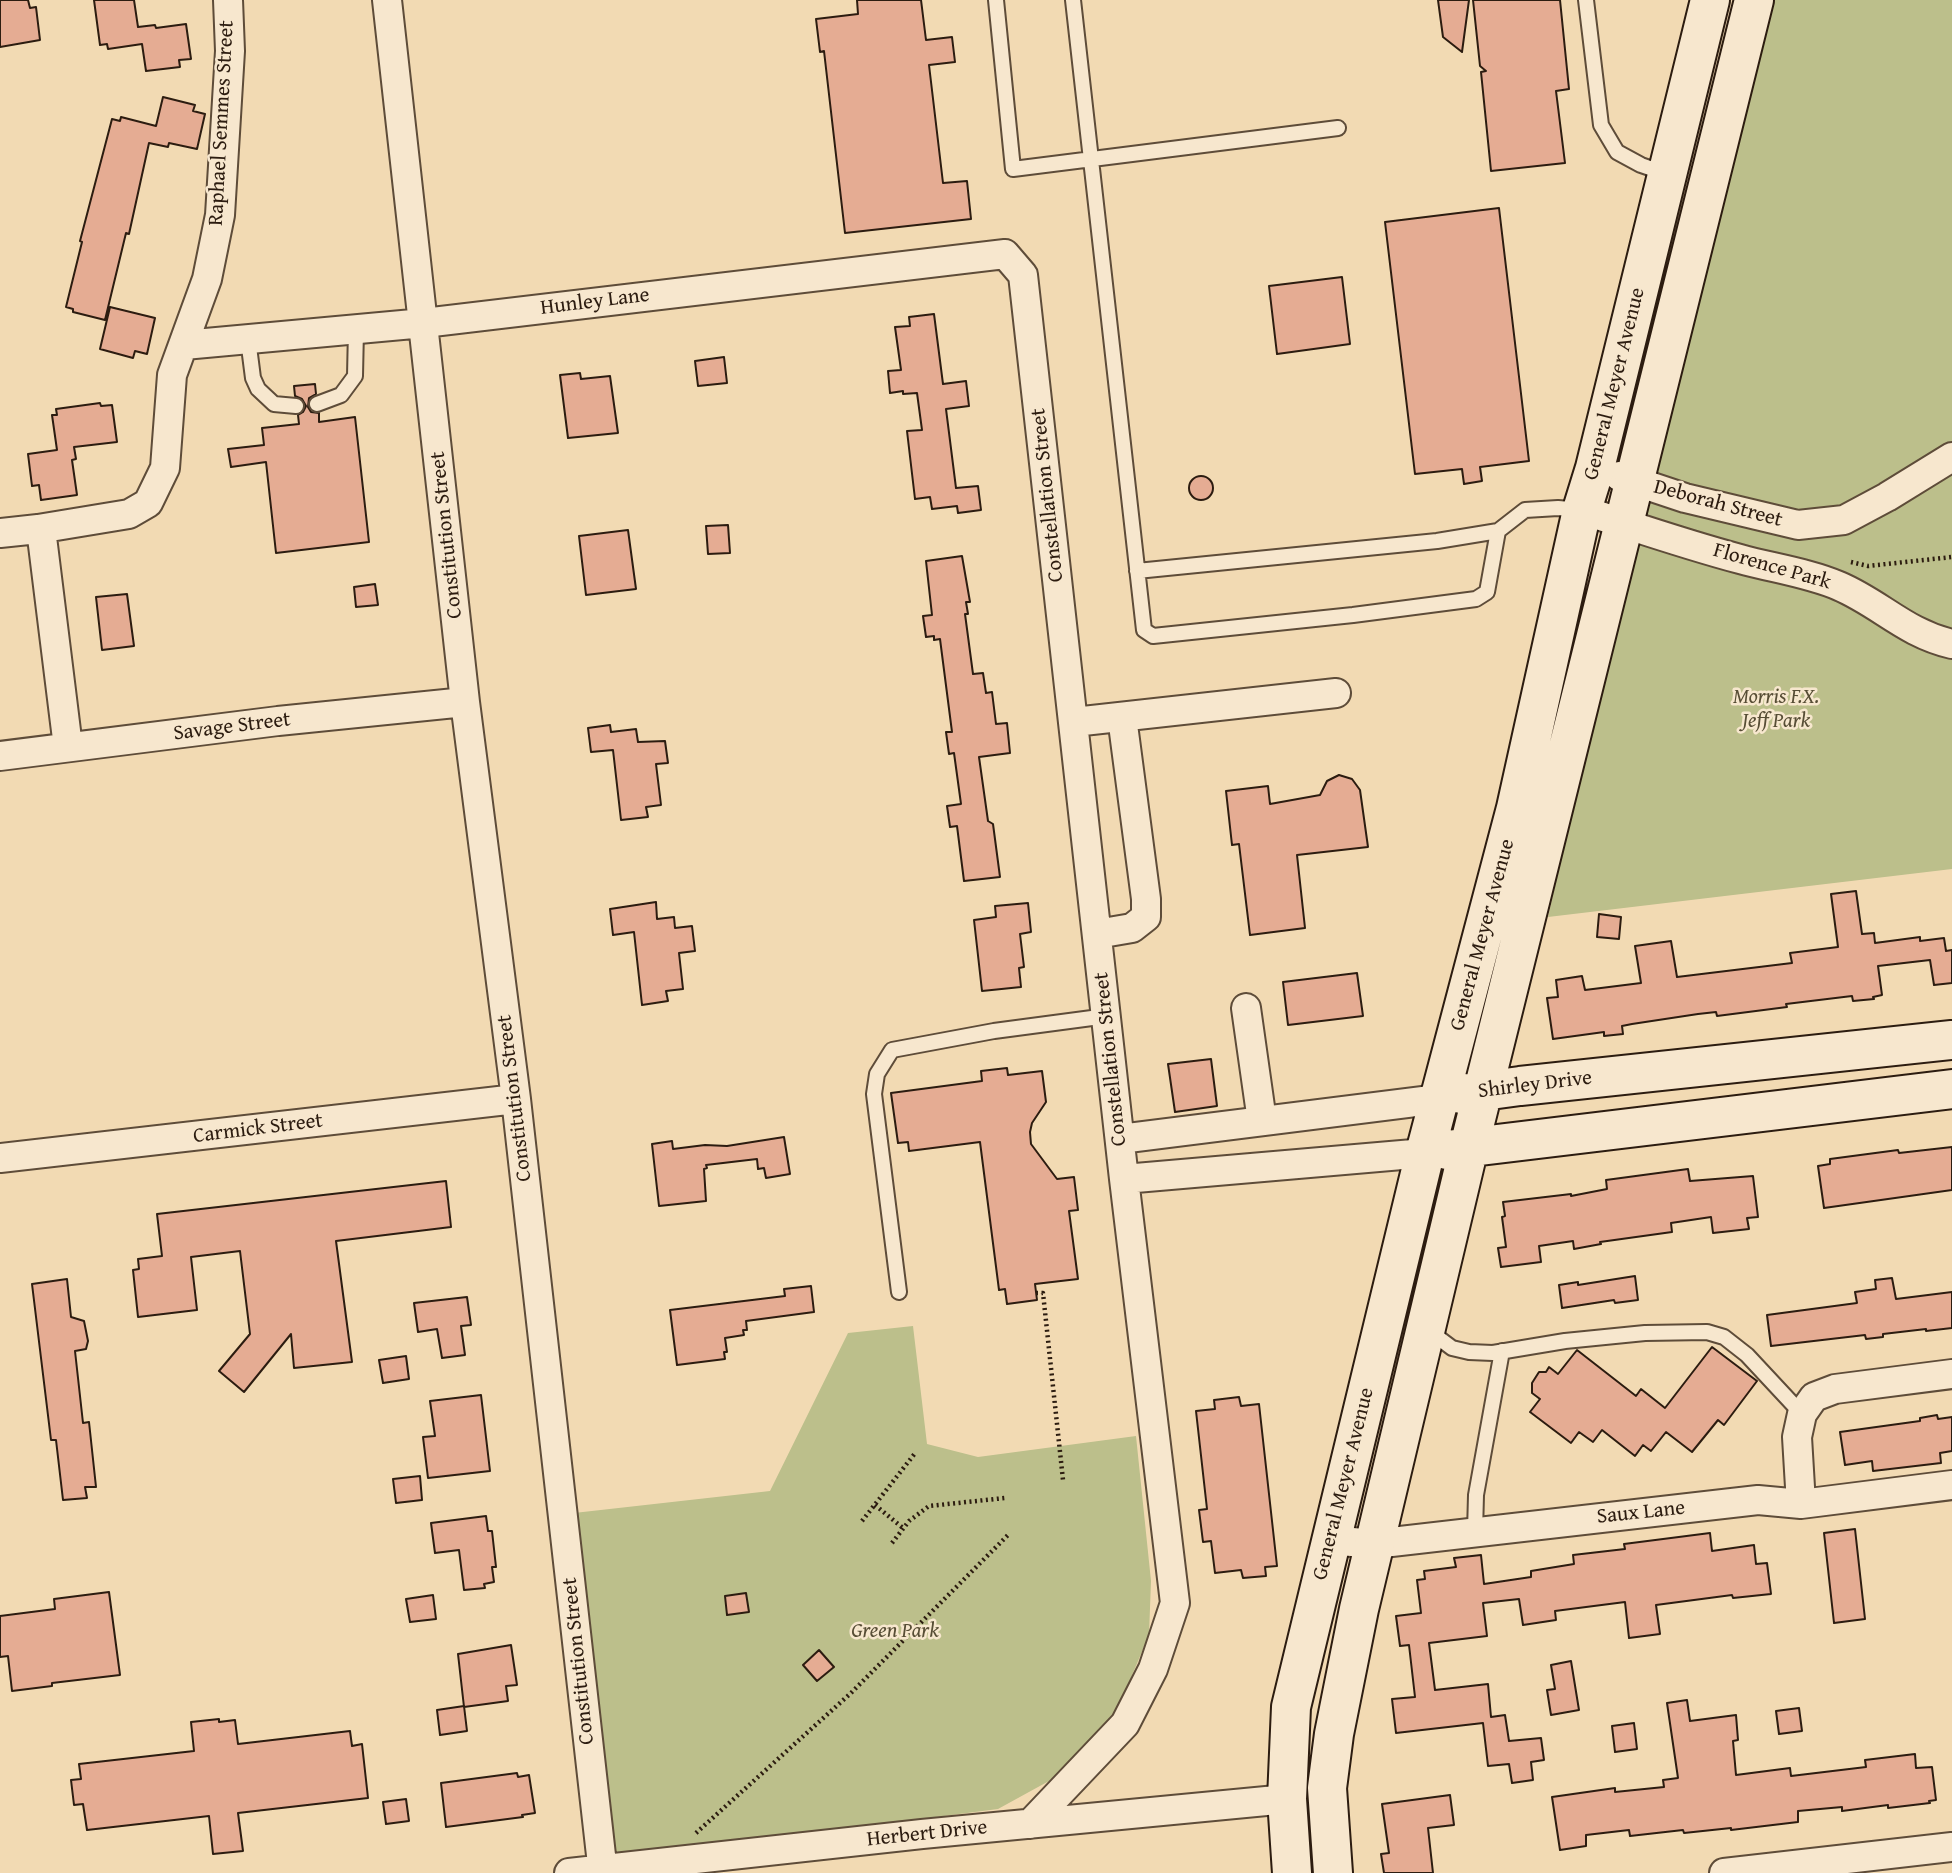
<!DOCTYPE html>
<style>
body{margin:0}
canvas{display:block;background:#f2dab3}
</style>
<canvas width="1952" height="1873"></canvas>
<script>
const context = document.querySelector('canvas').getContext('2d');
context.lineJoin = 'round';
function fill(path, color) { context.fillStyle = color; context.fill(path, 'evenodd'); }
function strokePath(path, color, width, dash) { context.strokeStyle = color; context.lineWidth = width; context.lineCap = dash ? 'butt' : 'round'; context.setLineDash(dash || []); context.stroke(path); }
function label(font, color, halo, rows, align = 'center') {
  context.font = font + ' "Gentium Book Plus",serif'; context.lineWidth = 5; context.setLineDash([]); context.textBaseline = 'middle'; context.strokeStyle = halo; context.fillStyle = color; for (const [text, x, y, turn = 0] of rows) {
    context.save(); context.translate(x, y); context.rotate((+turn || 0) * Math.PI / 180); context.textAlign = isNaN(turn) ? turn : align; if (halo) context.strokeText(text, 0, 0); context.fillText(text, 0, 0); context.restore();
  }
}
const green = new Path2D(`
 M1756,0h196v869l-404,48z
 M913,1326l14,118 51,13 158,-21 15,145 -2,54 -30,71 -32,40 -38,35 -51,28 -364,47 -17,-1 -3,-11 -40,-331 196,-22 78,-158z`);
const building = new Path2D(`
 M0,0h28l2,8 6,-1 4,33 -40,7z
 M94,0h40l4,27 17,-2 1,3 30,-4 5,35 -12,1 1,7 -34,4 -4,-27 -34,5 -1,-5 -7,1z
 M857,0h64l5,40 26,-3 3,25 -26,3 14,118 24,-2 4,38 -126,14 -21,-182 -4,1 -4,-33 42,-5z
 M1438,0h31l-7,52 -19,-15z
 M1473,0h87l9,89 -13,2 9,72 -74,8 -10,-99 5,-1 -6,-5z
 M163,97l32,8 -2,6 12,3 -8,35 -28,-6 -1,4 -19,-4 -20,91 -3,-1 -21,87 -32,-8v-3l-7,-2 16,-65 -2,-1 32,-122 8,2 1,-4 35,9z
 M1499,208l30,253 -49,6 2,14 -18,3 -2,-15 -47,5 -30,-252z
 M1342,277l8,67 -73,10 -8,-68z
 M110,307l45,11 -8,36 -12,-3 -2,7 -33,-9z
 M934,314l9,70 23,-3 3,25 -23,3 10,79 22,-2 3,24 -23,3 -1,-7 -25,3 -2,-12 -15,2 -8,-68 15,-1 -5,-37 -14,1v-3l-13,2 -2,-22 13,-1 -6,-43 15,-1 -1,-9z
 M724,357l3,26 -29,3 -3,-25z
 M580,373l1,6 29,-3 8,57 -50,5 -8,-63z
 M315,384l1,10 -7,4 -1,9 3,5 8,1v9l36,-5 14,125 -93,11 -10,-91 -35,5 -3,-18 36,-4 -2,-17 37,-4 -1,-9 5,-3 3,-6 -4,-7 -7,-3 -1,-10z
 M100,403l1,3 11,-1 5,37 -43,5 2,12 -4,1 5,35 -36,5 -2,-15 -7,1 -4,-32 29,-4 -5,-35h5l-1,-6z
 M1189 488a12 12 0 1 1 24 0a12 12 0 1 1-24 0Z
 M728,525l2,28 -22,1 -2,-28z
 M628,530l8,59 -50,6 -7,-59z
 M962,556l8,46h-4l2,12h-3l8,60 10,-1 3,20 6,-1 4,32 11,-1 3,30 -31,4 9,64 5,3 7,53 -36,4 -7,-55 -7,1 -3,-21 14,-2 -7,-51 -5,1 -3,-22h6l-12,-93 -6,1v-4l-8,1 -3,-21 9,-1 -6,-54z
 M375,584l3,21 -22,2 -2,-20z
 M127,594l7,52 -32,4 -6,-53z
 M610,725l1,7 25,-3 2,13 27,-1 3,22 -12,1 5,41 -15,2 2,10 -27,3 -8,-70 -22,2 -3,-24z
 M1339,775l13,4 8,11 8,57 -71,8 8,73 -55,7 -11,-91 -7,1 -6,-54 42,-5 2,18 50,-9 7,-14z
 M1856,891l6,43 12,-1 1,10 45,-6v4l24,-3 2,13 6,-1v33l-18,2 -4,-25 -52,6 4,29 -9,2 1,2 -21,2 -1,-5 -66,8 1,3 -70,9 -1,-4 -18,2 -66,10 -10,2 1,8 -19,2v-4l-51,7 -6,-41 11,-1 -2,-17 26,-4 3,14 56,-7 -6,-37 36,-5 6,36 115,-14 -2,-10 48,-6 -7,-53z
 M656,902l1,17 17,-2 1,11 17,-2 3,25 -16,2 4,36 -17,2 2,10 -26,4 -8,-73 -21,3 -3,-26z
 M1028,903l3,29 -11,2 4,33 -5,1 2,19 -39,4 -8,-71 22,-3 -1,-11z
 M1599,914l22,3 -2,22 -22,-2z
 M1357,973l6,43 -75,9 -5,-43z
 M1211,1059l6,47 -42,6 -7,-48z
 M1007,1068l1,7 34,-4 4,31 -14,21 -2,9 1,12 26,35 17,-2 4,33 -9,1 9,68 -43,5 2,16 -30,4 -2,-15 -6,1 -19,-148 -71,9 -1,-9 -10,1 -7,-50 91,-12 -1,-10z
 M784,1137l6,37 -24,4 -2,-10 -6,1 -1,-10 -51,6 1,3 -3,1 2,32 -47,5 -7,-62 20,-3 1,8 32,-4 22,1z
 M1952,1147v43l-128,18 -6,-42 12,-2v-5l68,-9 1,3z
 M1688,1169l2,12 63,-5 5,41 -11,1 2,11 -36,4 -2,-16 -40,6 1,9 -72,10 1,2 -27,5 -1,-8 -34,5 2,16 -40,5 -3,-19 8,-1 -4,-30 3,-1 -2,-14 68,-8v2l36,-7 -1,-9z
 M446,1181l5,46 -115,14 16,121 -58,6 -3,-34 -47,58 -25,-21 31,-37 -10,-83 -49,6 6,53 -59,7 -5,-47 6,-1 -1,-10 24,-3 -5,-42z
 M1635,1276l3,24 -23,3 -1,-3 -52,8 -3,-23 19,-3v3z
 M1892,1278l4,21 56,-7v36l-26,3v-2l-43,5v3l-17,2 -1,-4 -94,11 -4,-31 90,-12 -2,-11 21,-3 -1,-9z
 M67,1279l4,38 13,4 4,20 -2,8 -11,2 8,72 6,-1 7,65h-11l2,11 -24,2 -7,-60h-5l-19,-156z
 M811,1286l3,26 -68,9 1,9h-4l1,5 -19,3 2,14h-3l1,7 -48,6 -7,-55 115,-14 -1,-7z
 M467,1297l4,28 -10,1 4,29 -23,3 -5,-29 -19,3 -4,-29z
 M1712,1347l45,34 -33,44 -6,-5 -26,32 -26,-20 -15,19 -8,-6 -8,11 -33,-26 -9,12 -14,-10 -8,11 -41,-31 10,-13 -8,-6v-10l7,-11h7l3,-5 9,7 19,-24 59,46 5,-7 24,19z
 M406,1356l3,23 -26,4 -4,-23z
 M481,1395l9,76 -62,7 -5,-41 12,-1 -5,-35z
 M1239,1397l2,9 18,-2 18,162 -12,1 1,9 -23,2 -2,-8 -26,3 -4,-32 -8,1 -4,-32 8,-1 -11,-98 19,-2 -1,-9z
 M1937,1415l1,4 14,-2v34l-12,2 1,10 -68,8 -1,-10 -27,4 -5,-33 80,-11v-3z
 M420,1476l2,24 -26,3 -3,-24z
 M486,1516l2,15h4l4,36h-4l2,15 -10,2 1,4 -21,2 -5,-40 -24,3 -4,-30z
 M1855,1529l10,90 -31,4 -10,-90z
 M1710,1533l2,18 42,-6 2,19 11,-1 4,31 -38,4 -1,-3 -76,10 4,29 -31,4 -4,-36 -70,9 1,9 -33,5 -4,-26 -36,4 4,33 -58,7 6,47 53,-6 3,33 14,-2 4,26 32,-3 3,22 -13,2 2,18 -21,3 -3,-19 -21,2 -5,-43 -87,10 -4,-34 23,-2 -6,-52 -9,1 -4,-30 25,-3 -4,-33 8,-1 -1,-8 32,-4 -2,-9 27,-3 3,29 47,-7v-6l43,-7 -1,-9 52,-6 -1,-5z
 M109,1592l11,83 -68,8v3l-40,5 -4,-35 -8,1v-41l55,-7 -1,-10z
 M746,1593l3,19 -22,3 -2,-19z
 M433,1595l3,24 -26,3 -4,-23z
 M511,1645l6,40 -11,1 2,15 -44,6 -6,-53z
 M819,1650l15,17 -17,14 -14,-16z
 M1571,1661l8,49 -28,5 -4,-25 8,-1 -4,-24z
 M1687,1700l3,21 46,-6 2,25 -5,1 3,34 54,-7 1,8 75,-9 -1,-7 50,-6 1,14 16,-1 4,33 -7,1 1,2 -42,5v-3l-46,6v-4l-44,4v11l-67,8v-2l-47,5 -1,-3 -53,6 -1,-6 -43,5v11l-26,4 -8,-53 63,-9v4l49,-5 -1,-7 15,-2 -11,-75z
 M464,1706l3,25 -27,4 -3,-25z
 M1799,1708l3,23 -23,3 -3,-23z
 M219,1719v3l16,-2 3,24 112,-13 2,15 10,-2 6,54 -130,15 5,38 -30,3 -4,-38 -122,14 -4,-26 -9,1 -3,-25 10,-1 -2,-15 115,-13 -3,-29z
 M1634,1723l3,26 -22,3 -3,-26z
 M517,1773l1,4 11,-2 6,38 -13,2 1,2 -77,10 -5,-44z
 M1450,1795l4,30 -26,3 5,45h-49l-3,-19 8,-1 -7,-49z
 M406,1799l3,22 -23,3 -3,-22z`);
const path = new Path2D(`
 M1851,562l17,4 84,-9
 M1036,1293h7l20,187
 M875,1505l28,23
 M862,1521l54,-69
 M892,1543l17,-22 20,-15 76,-8
 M696,1833l155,-140 159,-160`);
const lane = new Path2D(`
 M996,0l17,169 325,-41
 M1073,0l71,630 9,6 200,-21 123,-16 11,-7 11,-61
 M1586,0l15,125 16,27 24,13 26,9
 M248,339l5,39 5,11 16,15 22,2
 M317,404l24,-9 14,-19 1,-47
 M1137,571l300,-30 61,-10 27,-21 33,-2 24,2
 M899,1292l-25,-198 3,-20 15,-24 102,-19 113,-15
 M1428,1330l24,18 17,4 24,1 72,-12 80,-8 62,-1 17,5 23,18 55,59
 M1475,1532l1,-37 26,-144`);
const street = new Path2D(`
 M387,0l78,702 51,397 87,774
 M184,345l240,-22 581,-69 18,21 101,904 51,424 -22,66 -28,55 -95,100
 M1619,476l66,22 113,27 46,-5 43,-23 65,-40
 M1582,510c53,17 105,35 158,49 32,9 69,14 99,27 42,18 66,47 113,58
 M41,529l27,218
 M0,533l38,-4 91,-15 19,-11 17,-35 7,-93 35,-96 13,-64 10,-164 -2,-51
 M1074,722l262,-29
 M0,756l278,-35 187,-19
 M1097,934l35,-6 14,-11v-18l-24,-182
 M1246,1008l16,113
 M1120,1139l319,-40
 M0,1158l516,-59
 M1124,1179l301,-26
 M1801,1504l-4,-67 5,-23 12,-17 21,-8 117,-15
 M1330,1540l44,4 384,-44 43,4 151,-19
 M569,1873l353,-39 365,-35
 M1724,1873l228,-26`);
const secondary = new Path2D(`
 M1461,1094l59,-8 432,-46
 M1447,1150l505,-61
 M1292,1873l-5,-74 4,-92 134,-554 91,-345 66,-298 13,-42 115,-468
 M1333,1873l-6,-85 7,-54 25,-125 110,-462 285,-1147`);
const streetNames = [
 ["Raphael Semmes Street",222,123,-87],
 ["Hunley Lane",595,302,-7],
 ["General Meyer Avenue",1615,384,-76],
 ["Constellation Street",1048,495,-96],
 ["Deborah Street",1718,504,15],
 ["Constitution Street",447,535,-96],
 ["Florence Park",1772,567,16],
 ["Savage Street",232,727,-7],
 ["General Meyer Avenue",1483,935,-75],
 ["Constellation Street",1111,1059,-96],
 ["Shirley Drive",1535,1085,-7],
 ["Constitution Street",515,1098,-97],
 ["Carmick Street",258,1129,-7],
 ["General Meyer Avenue",1344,1484,-76],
 ["Saux Lane",1641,1513,-6],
 ["Constitution Street",579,1661,-96],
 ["Herbert Drive",927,1834,-6]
];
const parkNames = [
 ["Morris F.X.",1776,698],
 ["Jeff Park",1776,722],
 ["Green Park",895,1632]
];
fill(green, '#bcbf8b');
fill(building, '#e5ac93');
strokePath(building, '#2c1c10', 2);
strokePath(lane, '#5e4c39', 18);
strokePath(street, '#5e4c39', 32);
strokePath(secondary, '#2c1c10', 42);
strokePath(path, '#2c1c10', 4.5, [2, 3.5]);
strokePath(lane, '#f7e7ce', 14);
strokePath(street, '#f7e7ce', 28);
strokePath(secondary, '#f7e7ce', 38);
label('21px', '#2c1c10', '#f7e7ce', streetNames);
label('italic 21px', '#574d35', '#f7e7ce', parkNames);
</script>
